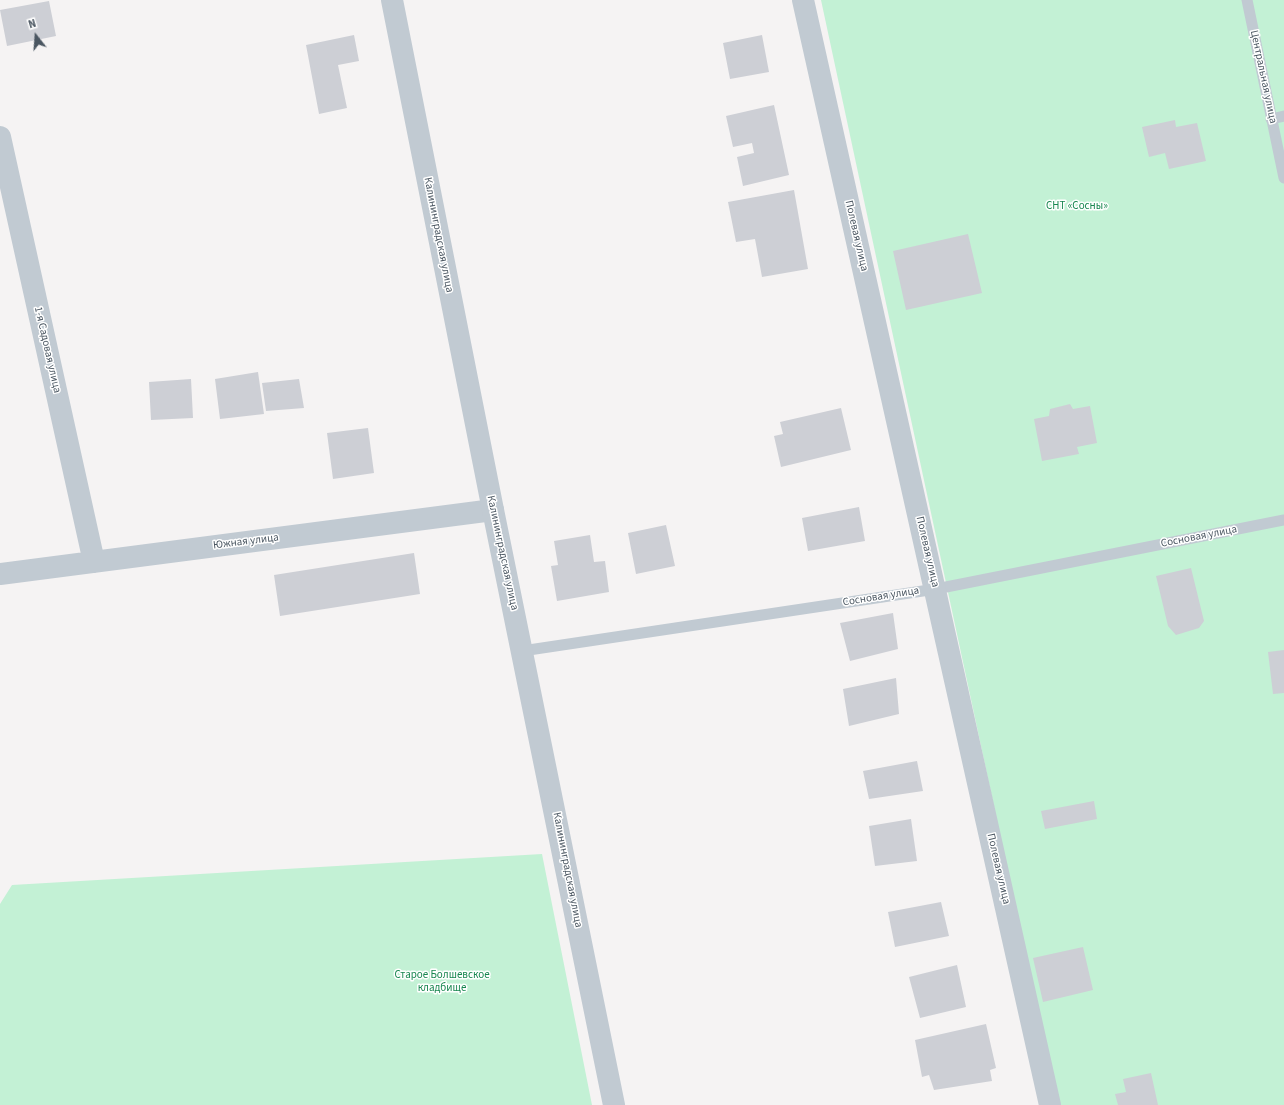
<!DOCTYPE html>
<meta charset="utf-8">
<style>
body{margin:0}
#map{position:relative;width:1284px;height:1105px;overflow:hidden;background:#f5f3f3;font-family:"Source Sans 3",sans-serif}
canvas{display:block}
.north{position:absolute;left:16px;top:16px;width:40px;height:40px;-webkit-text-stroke:3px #fff;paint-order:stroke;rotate:343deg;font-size:11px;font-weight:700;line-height:16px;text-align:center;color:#4a5661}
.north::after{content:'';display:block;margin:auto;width:14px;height:18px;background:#4a5661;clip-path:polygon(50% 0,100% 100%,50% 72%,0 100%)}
</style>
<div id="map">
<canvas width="1284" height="1105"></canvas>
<div class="north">N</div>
</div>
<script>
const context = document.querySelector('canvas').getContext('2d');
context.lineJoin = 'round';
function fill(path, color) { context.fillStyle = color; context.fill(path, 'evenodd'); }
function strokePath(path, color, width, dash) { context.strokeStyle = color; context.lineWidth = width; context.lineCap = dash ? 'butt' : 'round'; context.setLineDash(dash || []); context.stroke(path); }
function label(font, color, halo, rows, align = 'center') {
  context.font = font + ' "Source Sans 3",sans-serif'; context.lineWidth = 3; context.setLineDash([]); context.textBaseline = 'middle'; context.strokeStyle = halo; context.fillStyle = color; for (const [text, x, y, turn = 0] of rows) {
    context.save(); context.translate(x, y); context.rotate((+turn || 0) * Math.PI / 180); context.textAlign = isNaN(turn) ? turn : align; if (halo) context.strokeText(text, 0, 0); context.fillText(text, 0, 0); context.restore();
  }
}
const green = new Path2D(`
 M821,0h463v1105h-226z
 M542,854l50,251h-592v-201l12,-19z`);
const building = new Path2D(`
 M49,1l7,35 -49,10 -7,-36z
 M354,35l5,26 -21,4 9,43 -28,6 -13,-69z
 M762,35l7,37 -39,7 -7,-36z
 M774,105l15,70 -46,11 -6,-29 17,-4 -2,-10 -19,4 -7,-31z
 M1175,120l1,7 21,-4 9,38 -37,8 -4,-16 -16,4 -7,-30z
 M794,190l14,79 -46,8 -7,-38 -19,3 -8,-40z
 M968,234l14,59 -76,17 -13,-59z
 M258,372l6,42 -44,5 -5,-40z
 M191,379l2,39 -42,2 -2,-38z
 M299,379l5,29 -38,3 -4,-28z
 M1070,404l3,5 17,-3 7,37 -20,4 2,7 -37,7 -8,-42 15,-3 1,-7z
 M841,408l10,42 -70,17 -7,-31 9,-2 -3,-12z
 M368,428l6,45 -41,6 -6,-46z
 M859,507l6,34 -57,10 -6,-33z
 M666,525l9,41 -39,8 -8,-41z
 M590,535l4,27 11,-1 4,31 -52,9 -6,-35 7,-1 -4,-24z
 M414,553l6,41 -140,22 -6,-41z
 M1191,568l13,53 -5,7 -23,7 -8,-9 -12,-50z
 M893,613l5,36 -48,12 -10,-38z
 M1284,650v43l-11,1 -5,-42z
 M896,678l3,36 -50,12 -6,-37z
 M917,761l6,30 -54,8 -6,-28z
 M1094,801l3,18 -52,10 -4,-18z
 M911,819l6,42 -42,5 -6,-40z
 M941,902l8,34 -54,11 -7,-35z
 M1083,947l10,43 -50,12 -10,-44z
 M957,965l9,42 -46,11 -11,-41z
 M986,1024l10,44 -6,2 2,11 -58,9 -5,-15 -7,2 -7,-37z
 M1151,1073l7,32h-40l-3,-11 11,-2 -3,-13z`);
const service = new Path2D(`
 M1247,0l37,178
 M1271,119l13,-3
 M522,651l414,-62 348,-69`);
const minor = new Path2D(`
 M803,0l247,1105
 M0,137l94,425
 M0,574l493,-64`);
const tertiary = new Path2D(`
 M392,0l101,510 121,595`);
const streetNames = [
 ["Центральная улица",1263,77,78],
 ["Калининградская улица",438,235,79],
 ["Полевая улица",856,236,77],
 ["1-я Садовая улица",47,350,77],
 ["Сосновая улица",1199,537,-11],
 ["Южная улица",246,542,-7],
 ["Полевая улица",927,552,77],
 ["Калининградская улица",502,553,78],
 ["Сосновая улица",881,597,-9],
 ["Полевая улица",998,869,77],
 ["Калининградская улица",567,870,79]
];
const parkNames = [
 ["СНТ «Сосны»",1077,207],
 ["Старое Болшевское",442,976],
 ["кладбище",442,989]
];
fill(green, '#c3f1d5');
fill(building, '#cdcfd5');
strokePath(service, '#c1cad2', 11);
strokePath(minor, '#c1cad2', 22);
strokePath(tertiary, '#c1cad2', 22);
label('11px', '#4a5661', '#fff', streetNames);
label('11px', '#17864f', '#fff', parkNames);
</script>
